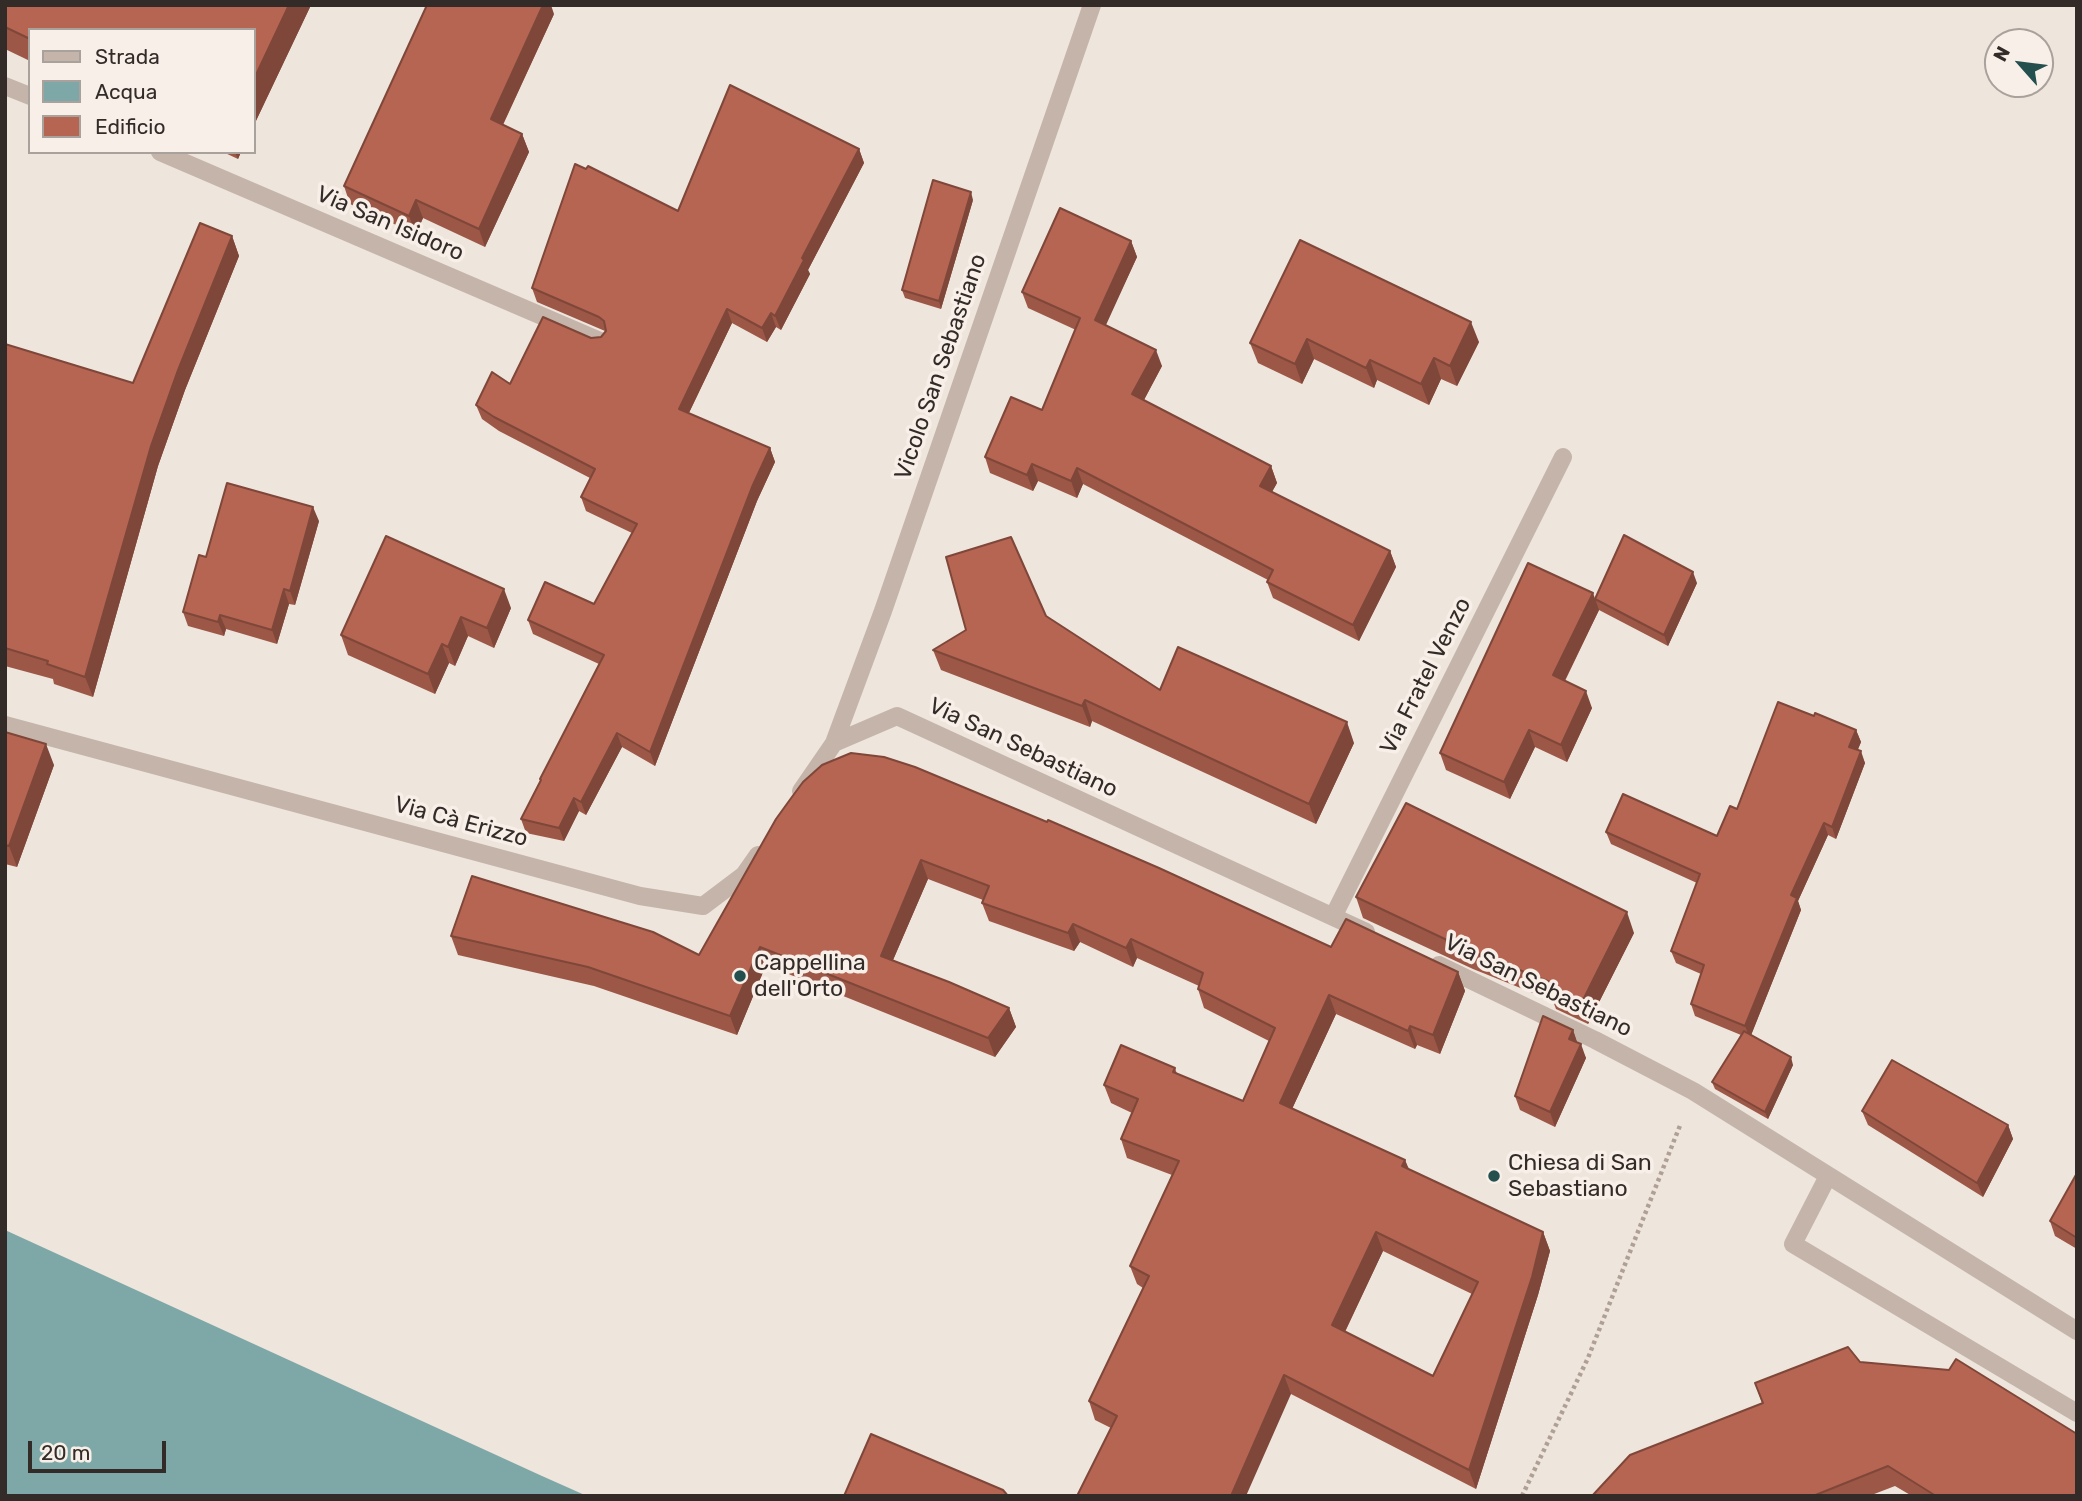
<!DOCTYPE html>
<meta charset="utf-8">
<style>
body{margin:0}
#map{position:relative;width:2082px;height:1501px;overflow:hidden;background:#eee5dc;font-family:Rubik,sans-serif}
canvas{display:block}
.frame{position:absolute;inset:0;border:7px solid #332b28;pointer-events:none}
.legend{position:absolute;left:28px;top:28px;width:228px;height:126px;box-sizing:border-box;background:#f7efe8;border:2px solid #a9a19b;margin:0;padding:9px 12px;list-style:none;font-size:21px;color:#332b28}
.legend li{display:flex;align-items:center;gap:14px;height:35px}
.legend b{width:35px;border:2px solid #a9a19b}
.north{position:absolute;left:1984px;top:28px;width:70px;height:70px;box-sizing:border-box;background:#f7efe8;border:2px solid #a9a19b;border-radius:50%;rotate:298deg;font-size:19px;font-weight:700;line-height:28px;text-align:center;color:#332b28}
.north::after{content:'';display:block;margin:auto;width:24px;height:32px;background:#234f4f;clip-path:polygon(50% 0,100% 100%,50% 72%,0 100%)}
.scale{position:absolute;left:28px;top:1441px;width:138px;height:32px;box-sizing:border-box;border:4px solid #332b28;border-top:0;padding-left:9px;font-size:21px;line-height:24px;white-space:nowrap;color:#332b28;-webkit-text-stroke:5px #f7efe8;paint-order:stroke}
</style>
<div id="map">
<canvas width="2082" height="1501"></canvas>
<div class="frame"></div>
<ul class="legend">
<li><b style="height:9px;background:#c5b4a9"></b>Strada</li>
<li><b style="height:19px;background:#7ea8a7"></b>Acqua</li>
<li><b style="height:19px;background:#b66552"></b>Edificio</li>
</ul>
<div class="north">N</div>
<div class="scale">20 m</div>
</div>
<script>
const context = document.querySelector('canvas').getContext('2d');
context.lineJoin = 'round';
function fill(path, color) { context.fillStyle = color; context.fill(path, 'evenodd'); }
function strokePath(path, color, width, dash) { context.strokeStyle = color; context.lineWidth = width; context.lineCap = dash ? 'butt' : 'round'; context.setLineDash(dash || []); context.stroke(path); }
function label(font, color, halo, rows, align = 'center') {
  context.font = font + ' Rubik,sans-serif'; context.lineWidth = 7; context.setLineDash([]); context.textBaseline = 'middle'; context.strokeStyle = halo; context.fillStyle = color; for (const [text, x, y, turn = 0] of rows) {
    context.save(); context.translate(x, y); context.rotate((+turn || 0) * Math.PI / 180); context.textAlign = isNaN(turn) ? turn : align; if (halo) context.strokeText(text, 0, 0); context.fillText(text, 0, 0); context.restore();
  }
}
const water = new Path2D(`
 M5,1230l537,246 45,20h-582z`);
const path = new Path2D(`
 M1522,1496l66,-138 93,-235`);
const lane = new Path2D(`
 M1828,1176l-35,68 284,169`);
const street = new Path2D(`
 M5,86l25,10
 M160,152l440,189
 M5,725l635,171 63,10 41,-31 14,-20
 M834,743l63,-27 469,216
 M801,791l33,-48 49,-132 209,-606
 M1333,917l230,-460
 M1439,965l156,75 98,51 384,240`);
const wall = new Path2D(`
 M5,5h306l-57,120 -224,-95v31l-25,-12z
 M554,14l-51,111 19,9 7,18 -44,95 -62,-29 -7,16 -66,-30 -6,-18z
 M859,149l5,14 -56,107 2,4 -29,56 -5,-3 -9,15 -35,-19 -43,90 81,35 5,14 -18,39 -102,265 -33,-19 -36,68 -7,-4 -15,30 -38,-8 -5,-14 20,-38 -1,-2 59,-115 -66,-30 -5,-14 66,-16 38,-71 -46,-22 -5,-14 9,-19 -91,-47 -17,-12 -6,-14 34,-21 81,-46 10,-1 4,-6 -68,-29 -5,-14 146,-77z
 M223,152h18l-3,7z
 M973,200l-32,109 -36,-11 -3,-8z
 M232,236l7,20 -54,134 -27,76 -65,231 -39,-13 -1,-5 -48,-13v-322l128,39z
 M1300,240l179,102 -22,44 -16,-7 -12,26 -52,-25 -3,8 -60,-29 -12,25 -44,-21 -8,-20z
 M1131,241l6,16 -32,68 57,41 -18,34 127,66 6,17 -5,9 118,59 6,16 -37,74 -86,-43 -6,-16 1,-2 -185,-96 -6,14 -39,-17 -5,10 -43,-18 -5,-16 57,-47 34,-80 -48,-22 -6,-16z
 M319,521l-24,84 -6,-1 -12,40 -51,-15 -2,7 -36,-10 -5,-14 23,-55z
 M1697,583l-29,63 -69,-36 -34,71 27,27 -25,54 -32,-15 -25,52 -64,-29 -6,-17 155,-154z
 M511,608l-17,40 -26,-12 -13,30 -6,-3 -14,31 -87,-39 -7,-20z
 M1046,616l114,74 194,53 -38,81 -224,-103 -2,6 -149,-57 -8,-20z
 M1814,716l42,14 5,12 -3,7 7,14 -29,76 -8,-4 -30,66 3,9 -50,125 42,30 -25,54 -53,-30 -3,-7 29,-47 -46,-19 -4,-12 10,-30 -25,-11 -5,-12 26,-68 -86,-39 -5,-12 111,4z
 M5,732l49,33 -37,102 -12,-3z
 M776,819l555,128 127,25 7,19 -25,63 -23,-9 -2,4 -79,-35 -44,95 113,51 4,9 134,63 7,19 -12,44 -62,194 -185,-95 -180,34 -16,-8 -6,-19 54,-113 -6,-4 -7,-18 42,-91 -45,-17 -6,-19 11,-26 -21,-10 -7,-18 71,-17 2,6 66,27 26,-60 -65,-33 -6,-19 1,-3 -62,-28 -4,9 -53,-25 -6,9 -85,-30 -7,-18 1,-3 -55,-21 -35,81 116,48 7,19 -21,30 -229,-92 -29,70 -143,-49 -136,-31 -7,-19 248,19zM1383,1251l89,43 -39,82 -88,-44z
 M1356,897l278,36 -46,91 -32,-15 -3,-8 -80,-32 -110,-51z
 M1573,1030l4,12 9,16 -31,69 -35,-17 -5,-14z
 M1862,1111l146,14 5,14 -30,58 -115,-72z
 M2077,1173v76l-22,-13 -5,-15z
 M1860,1362l217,134h-165l-17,-10 -26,10h-277l170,-93 -7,-20z`);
const shadedWall = new Path2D(`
 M289,5h22l-57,120v-46z
 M543,5h8l3,9 -57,123 -6,-18z
 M522,134l7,18 -44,95 -6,-18z
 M859,149l5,14 -56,107 2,4 -29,56 -6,-14 27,-58z
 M235,152h6l-3,7z
 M971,192l2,8 -32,109 -2,-8z
 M416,200l7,18 -7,16 -7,-18z
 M232,236l7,20 -54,134 -27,76 -65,231 -8,-20 66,-231 27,-76z
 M1131,241l6,16 -36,79 -6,-16z
 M727,309l5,14 -48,100 -5,-14z
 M771,313l5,14 -9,15 -5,-14z
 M1471,322l8,20 -22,44 -7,-20z
 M1307,339l7,20 -12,25 -7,-20z
 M1156,350l6,16 -24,45 -6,-17z
 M1434,358l7,21 -12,26 -8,-21z
 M1370,360l7,20 -3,8 -8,-20z
 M770,448l5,14 -18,39 -102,265 -5,-14 102,-265z
 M1032,464l6,17 -5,10 -6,-16z
 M1271,466l6,17 -11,19 -6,-16z
 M1077,468l6,16 -6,14 -6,-17z
 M313,507l6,14 -24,84 -5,-14z
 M1390,551l6,16 -37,74 -6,-16z
 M1693,572l4,11 -29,63 -4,-11z
 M284,589l5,15 -12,40 -5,-14z
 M504,589l7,19 -17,40 -7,-20z
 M1593,593l6,17 -40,82 -6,-17z
 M220,615l6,14 -2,7 -6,-14z
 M461,617l7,19 -13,30 -7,-19z
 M442,644l7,19 -14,31 -7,-20z
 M1586,691l6,17 -25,54 -6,-17z
 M1085,700l7,21 -2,6 -8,-21z
 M1347,722l7,21 -38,81 -7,-20z
 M1529,730l6,17 -25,52 -6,-17z
 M1856,730l5,12 -7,17 -5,-12z
 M617,733l5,14 -36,68 -5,-13z
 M46,744l8,21 -37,102 -8,-21z
 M1861,751l4,12 -29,76 -4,-12z
 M574,798l5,13 -15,30 -5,-13z
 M1824,823l4,12 -30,66 3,9 -51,128 -5,-12 46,-131z
 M921,860l7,19 -41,95 -6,-18z
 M1627,912l7,21 -46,91 -7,-20z
 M1073,924l7,18 -6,9 -6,-18z
 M1131,939l6,19 -4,9 -7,-19z
 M760,947l6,18 -29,70 -7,-19z
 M1458,972l7,19 -25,63 -7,-19z
 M1329,995l7,19 -50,108 -6,-19z
 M1009,1008l7,19 -21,30 -7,-19z
 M1410,1026l7,19 -2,4 -7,-18z
 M1573,1030l5,15 -9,-6z
 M1581,1044l5,14 -31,69 -5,-15z
 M1791,1057l2,8 -25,54 -3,-7z
 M2008,1125l5,14 -30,58 -6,-14z
 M1405,1160l7,19 -10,-13z
 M1376,1232l7,19 -44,93 -7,-19z
 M1543,1232l7,19 -12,44 -62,194 -7,-19z
 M1284,1375l7,19 -45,102h-15z`);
const building = new Path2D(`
 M5,5h284l-35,74v-49h-224v9l-25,-12z
 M427,5h116l-52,114 31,15 -43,95 -63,-29 -7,16 -65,-30z
 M730,85l129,64 -57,109 2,2 -29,56 -4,-3 -9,15 -35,-19 -48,100 91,39 -18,39 -102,265 -33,-19 -36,69 -7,-4 -15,30 -38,-9 20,-39 -1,-1 64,-124 -76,-35 17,-38 49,22 43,-80 -56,-27 14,-28 -101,-52 -18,-12 16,-33 18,12 33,-67 48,21 10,-1 5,-6 -2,-10 -5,-4 -67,-29 43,-124 11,5 2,-3 90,45z
 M933,180l38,12 -32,109 -37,-11z
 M1060,208l71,33 -36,79 61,30 -24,44 139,72 -11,20 130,65 -37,74 -86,-43 6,-12 -196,-102 -6,13 -39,-17 -5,11 -42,-18 26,-60 31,13 38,-92 -58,-26z
 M200,223l32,13 -54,134 -27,76 -66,231 -38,-13 1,-3 -43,-13v-304l128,39z
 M1300,240l171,82 -21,44 -16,-8 -13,26 -51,-24 -4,8 -59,-29 -12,25 -45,-21z
 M227,483l86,24 -23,84 -6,-2 -12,41 -52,-15 -2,7 -35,-10 16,-57 7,2z
 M1624,535l69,37 -29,63 -69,-36z
 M386,536l118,53 -17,39 -26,-11 -13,30 -6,-3 -14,30 -87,-39z
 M1011,537l35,79 114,74 18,-43 169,75 -38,82 -224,-104 -3,6 -149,-56 33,-20 -20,-73z
 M1528,563l65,30 -40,82 33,16 -25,54 -32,-15 -25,52 -64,-29z
 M1778,702l36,14 1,-3 41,17 -7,17 12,4 -29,76 -8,-4 -33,72 6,3 -52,128 -54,-22 13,-39 -33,-14 29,-77 -94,-42 17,-38 94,42 13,-30 7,3z
 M5,732l41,12 -37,102 -4,-1z
 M851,753l33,4 31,10 132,55 1,-2 111,48 172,79 15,-28 112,53 -25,63 -23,-9 -2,5 -79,-36 -49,108 125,57 -3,6 141,66 -11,45 -63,193 -185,-95 -53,121h-154l40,-80 -28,-15 60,-125 -19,-10 49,-105 -58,-22 17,-40 -34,-14 17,-40 54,23 -2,4 70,29 32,-73 -77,-39 5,-16 -72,-34 -5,9 -53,-24 -5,9 -86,-30 7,-17 -68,-26 -40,96 68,26 60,26 -21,30 -228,-91 -30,69 -142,-49 -137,-31 21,-60 181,56 46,23 77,-136 13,-18 14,-19 19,-17zM1376,1232l102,50 -45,94 -101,-51z
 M1406,803l221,109 -46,92 -33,-16 2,-6 -84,-33 -110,-52z
 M1543,1016l30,14 -4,9 12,5 -31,68 -35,-16z
 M1744,1031l47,26 -26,55 -53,-30z
 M1892,1060l116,65 -31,58 -115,-72z
 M2077,1173v65l-27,-17z
 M1848,1347l12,15 89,8 7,-11 121,75v62h-141l-48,-30 -75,30h-221l38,-41 133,-52 -8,-20z
 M871,1434l132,56 5,6h-164z`);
const markers = [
 [740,976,7,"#234f4f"],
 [1494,1176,7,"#234f4f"]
];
const streetNames = [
 ["Via San Isidoro",390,224,23],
 ["Vicolo San Sebastiano",941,367,-71],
 ["Via Fratel Venzo",1426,676,-63],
 ["Via San Sebastiano",1023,748,25],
 ["Via Cà Erizzo",461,822,15],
 ["Via San Sebastiano",1538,986,26]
];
const poiNames = [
 ["Cappellina",754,963],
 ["dell'Orto",754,989],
 ["Chiesa di San",1508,1163],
 ["Sebastiano",1508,1189]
];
fill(water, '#7ea8a7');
strokePath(path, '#b09f94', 4.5, [3.5, 3.5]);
strokePath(lane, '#c5b4a9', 18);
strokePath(street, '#c5b4a9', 18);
fill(wall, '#9d5747');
fill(shadedWall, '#7f4739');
fill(building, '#b66552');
strokePath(building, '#7f4739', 2);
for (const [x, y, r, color] of markers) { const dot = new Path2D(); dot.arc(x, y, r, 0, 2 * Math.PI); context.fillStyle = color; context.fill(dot); strokePath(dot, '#f7efe8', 2.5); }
label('23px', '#332b28', '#f7efe8', streetNames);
label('23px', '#332b28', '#f7efe8', poiNames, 'left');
</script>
